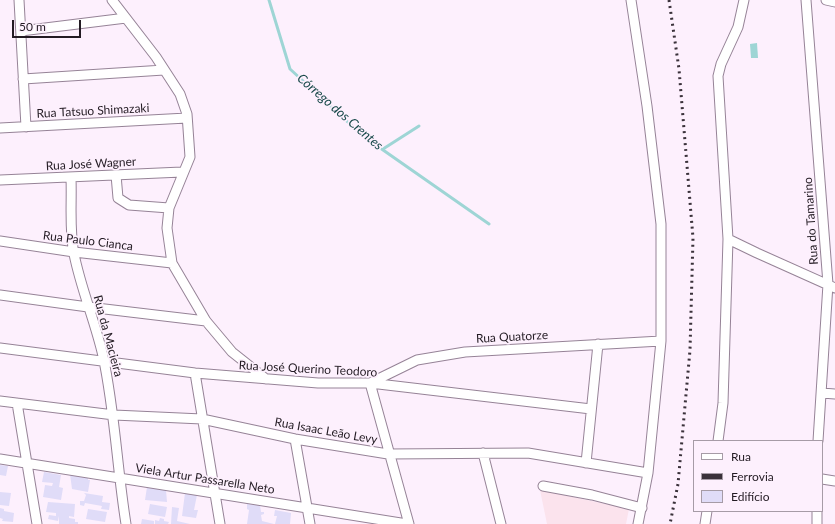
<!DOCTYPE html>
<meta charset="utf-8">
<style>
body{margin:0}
#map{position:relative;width:835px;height:524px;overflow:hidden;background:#fdf0fd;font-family:Lato,sans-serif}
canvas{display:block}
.legend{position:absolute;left:693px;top:440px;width:130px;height:72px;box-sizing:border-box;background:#fdf0fd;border:1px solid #a69ba6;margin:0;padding:5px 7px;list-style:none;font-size:12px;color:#231b23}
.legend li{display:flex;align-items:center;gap:8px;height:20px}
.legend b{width:20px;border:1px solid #a69ba6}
.scale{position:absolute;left:12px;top:20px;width:69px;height:18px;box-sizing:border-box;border:2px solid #231b23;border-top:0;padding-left:5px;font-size:12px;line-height:14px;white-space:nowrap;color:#231b23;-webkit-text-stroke:3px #fdf0fd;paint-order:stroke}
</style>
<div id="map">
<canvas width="835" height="524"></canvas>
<ul class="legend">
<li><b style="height:5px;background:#fff"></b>Rua</li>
<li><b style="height:5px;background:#3a313a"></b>Ferrovia</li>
<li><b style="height:11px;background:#e0dcf8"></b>Edifício</li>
</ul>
<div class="scale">50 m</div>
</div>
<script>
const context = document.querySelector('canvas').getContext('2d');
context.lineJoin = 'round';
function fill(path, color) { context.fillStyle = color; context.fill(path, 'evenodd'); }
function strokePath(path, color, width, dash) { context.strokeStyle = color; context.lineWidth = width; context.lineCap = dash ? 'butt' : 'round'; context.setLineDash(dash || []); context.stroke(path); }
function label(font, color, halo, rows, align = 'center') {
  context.font = font + ' Lato,sans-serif'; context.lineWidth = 3.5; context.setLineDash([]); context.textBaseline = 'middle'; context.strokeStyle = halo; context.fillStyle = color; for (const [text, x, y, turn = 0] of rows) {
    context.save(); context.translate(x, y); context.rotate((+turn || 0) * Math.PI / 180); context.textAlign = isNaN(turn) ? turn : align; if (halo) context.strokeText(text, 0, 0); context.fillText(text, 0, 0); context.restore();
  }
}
const education = new Path2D(`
 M540,490l89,19 -3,15h-79z`);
const water = new Path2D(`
 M757,43l1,15h-7l-1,-14z`);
const stream = new Path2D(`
 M269,0l21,69 73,67 126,88
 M383,149l36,-23`);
const building = new Path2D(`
 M0,465l8,1 -2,10 -6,-1z
 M44,472l17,3 -2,12 4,1 -2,12 -18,-3 2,-12 7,1 1,-3 -11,-1z
 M70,474l18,3v3h2l-2,12 -16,-3z
 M147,487l19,3 1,12 -22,-2z
 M0,492l11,1 -2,13 -9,-1z
 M84,493l19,3 -1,6 8,1 -1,7 -8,-1 1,-3 -17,-3 -1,3 -4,-1v-4h4l2,-6z
 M185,493l12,2 -3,15h4l-2,8 -14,-2z
 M48,502l27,2 -1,13 -5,-1v2l6,1v3h3v2h-19v-8l-1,5 -10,-2 1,-4 7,1v-3l-10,-1z
 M150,504l17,3 -2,10 -17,-3z
 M247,504l13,1 1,7h3v2l-3,1 1,6 12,3h-27l2,-14 -2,-1z
 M172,507l7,1 -2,13 13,3h-19z
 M0,508l4,1v2l10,2 -1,9 -11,-1 1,-2 -3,-1z
 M88,509l19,3 -2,10 -19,-3z
 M275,510l16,3 -1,11h-15l2,-8h-3z
 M160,518l4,1v2l5,1 -1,2h-13v-4l4,1z
 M142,519l12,2v3h-13z`);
const street = new Path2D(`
 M19,0l7,127
 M112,0l44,57 24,37 7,20 3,43 -21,51 -2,20 5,35 34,58 26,31 34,27
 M631,0l16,106 14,118v117l-13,132 -10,51
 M806,0l22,284 -10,157
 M826,0l9,2
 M21,31l105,-13
 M23,79l141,-9
 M0,128l187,-10
 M116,175l2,23 11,7 40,3
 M71,178c1,25 -2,51 3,76 7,35 21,67 29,102 12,56 14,112 23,168
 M0,180l182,-8
 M728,239l29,14 78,35
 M0,241l74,11 98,11
 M0,295l88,12 118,14
 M0,348l195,25 123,10h52l221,26
 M195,373l25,151
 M822,393l13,1
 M0,401l114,14 88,4 93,20 93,15 140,-1 120,20
 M17,403l20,121
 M295,439l15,85
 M718,441l5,-38 5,-164 -10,-163 3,-12 17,-37 6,-27
 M483,453l18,71
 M0,459l407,65
 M586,463l12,-119
 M822,479l13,2
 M543,486l49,9 50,13
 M817,511v13
 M409,524l-39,-141 47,-23 48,-8 196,-11
 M705,524l2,-13`);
const rail = new Path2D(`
 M669,0l10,69 14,169 -3,112 -12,134 -8,40`);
const streetNames = [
 ["Rua Tatsuo Shimazaki",93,111,-3],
 ["Rua José Wagner",91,164,-3],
 ["Rua do Tamarino",811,221,-94],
 ["Rua Paulo Cianca",88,241,7],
 ["Rua da Macieira",108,336,75],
 ["Rua Quatorze",512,337,-3],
 ["Rua José Querino Teodoro",308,369,3],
 ["Rua Isaac Leão Levy",326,431,10],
 ["Viela Artur Passarella Neto",205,479,9]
];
const waterNames = [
 ["Córrego dos Crentes",340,112,41]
];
fill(education, '#fbe3ed');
fill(water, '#9ed5d5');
strokePath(stream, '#9ed5d5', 3);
fill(building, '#e0dcf8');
strokePath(street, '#968397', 11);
strokePath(street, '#fff', 9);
strokePath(rail, '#3a313a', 3, [2, 4]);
label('12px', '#231b23', '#fdf0fd', streetNames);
label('italic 13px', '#174849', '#fdf0fd', waterNames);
</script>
